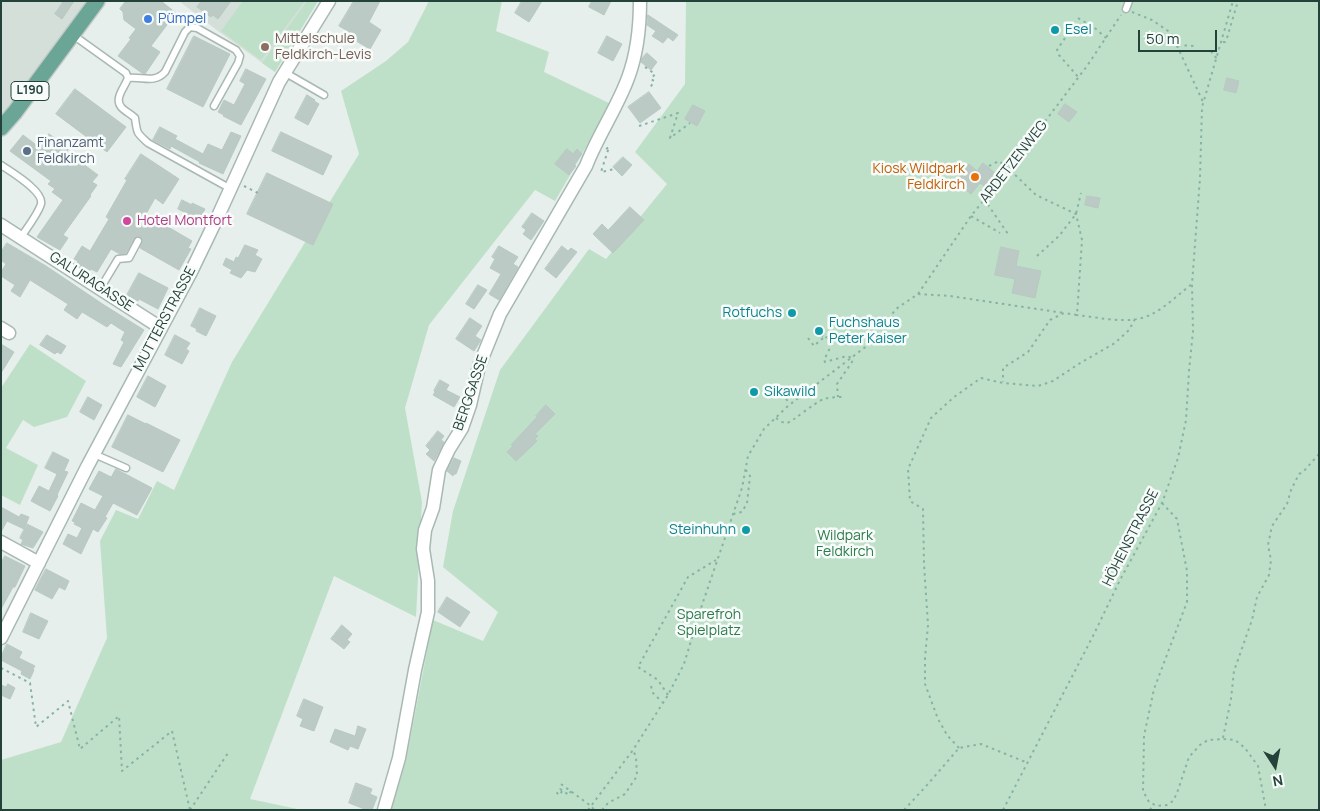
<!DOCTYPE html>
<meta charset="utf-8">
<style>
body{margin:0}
#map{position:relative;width:1320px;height:811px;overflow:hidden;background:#e6efeb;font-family:Manrope,sans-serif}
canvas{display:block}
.frame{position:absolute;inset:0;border:2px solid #24423a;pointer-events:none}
.north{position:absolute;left:1250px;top:741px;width:50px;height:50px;-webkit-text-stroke:4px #f7fbf9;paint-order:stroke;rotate:169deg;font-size:14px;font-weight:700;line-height:20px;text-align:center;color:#24423a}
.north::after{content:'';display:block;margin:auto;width:18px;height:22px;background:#24423a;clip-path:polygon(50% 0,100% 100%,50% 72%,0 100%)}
.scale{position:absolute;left:1138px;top:30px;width:79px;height:22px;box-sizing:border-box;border:2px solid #24423a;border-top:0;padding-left:6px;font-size:15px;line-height:18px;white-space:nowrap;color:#24423a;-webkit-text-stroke:4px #f7fbf9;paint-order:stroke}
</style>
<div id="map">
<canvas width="1320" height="811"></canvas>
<div class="frame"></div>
<div class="north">N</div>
<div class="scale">50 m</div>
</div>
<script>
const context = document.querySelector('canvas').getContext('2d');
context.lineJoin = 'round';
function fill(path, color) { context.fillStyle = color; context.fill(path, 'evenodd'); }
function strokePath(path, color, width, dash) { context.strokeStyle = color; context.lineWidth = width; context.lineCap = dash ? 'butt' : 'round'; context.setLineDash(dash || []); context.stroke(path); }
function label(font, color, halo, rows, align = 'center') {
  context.font = font + ' Manrope,sans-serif'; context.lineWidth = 5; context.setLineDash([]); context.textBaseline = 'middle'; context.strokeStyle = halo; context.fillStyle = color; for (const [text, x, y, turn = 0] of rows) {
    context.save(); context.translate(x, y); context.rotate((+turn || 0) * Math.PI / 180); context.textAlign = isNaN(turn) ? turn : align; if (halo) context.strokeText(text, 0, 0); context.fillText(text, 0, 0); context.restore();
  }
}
const built = new Path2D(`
 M1,1h101l-101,137z
 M179,1h139l-43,71 -57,-41z`);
const green = new Path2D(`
 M243,1h62l-44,59 -40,-29z
 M307,1h11l-43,71 -13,-9z
 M429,1h73l-6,30 53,21 -5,20 67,32 -56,97 -20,-11 -106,135 -24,83 17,94 -6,115 -82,-41 -84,223 52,11h-301v-50l60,-18 46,-104 -7,-97 16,-31 22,9 19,-38 17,9 58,-128 127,-208 -18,-63 45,-30 22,-19z
 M686,1h633v809h-928l15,-50 27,-140 50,21 15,-29 -55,-45 10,-56 47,-141 89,-121 17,10 61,-75 -32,-32 50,-68z
 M30,344l56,37 -19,36 -33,10 -11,-7 -17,28 32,17 -18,40 -19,-10v-107z`);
const building = new Path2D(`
 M64,1h10l-12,18 -7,-5z
 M126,1h35l15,12 -25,33 9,6 -15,22 -3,-1 -24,-17 13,-17 -2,-1 7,-9 -12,-9 -1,-8 -3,-3z
 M202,1h29l-13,18 -5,-4 -2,2 -14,-10z
 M354,1h26l-11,21 12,8 -11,19 -21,-12 2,-4 -12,-7z
 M522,1h20l-13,21 -14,-9z
 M592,1h19l-7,14 -15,-8z
 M648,15l30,20 -5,6 -5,-4 -5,6 -11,-7 4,-5 -9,-6z
 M194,36l36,18 -27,53 -36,-18z
 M607,36l15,8 -9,17 -15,-8z
 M647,53l10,9 -6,8 -10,-8 1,-4z
 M246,69l20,10 -25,46 -18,-9 1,-1 -6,-3 6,-12 10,5 11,-21 -5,-3z
 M1227,78l12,3 -3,12 -12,-3z
 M75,89l51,38 -19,25 -51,-38z
 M649,92l12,16 -21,15 -12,-16z
 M307,95l8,5 -1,1 5,3 -11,21 -13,-7z
 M1065,104l12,8 -8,10 -11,-8z
 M693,105l12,6 -8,15 -12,-7z
 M160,127l17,9 -2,3 28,15 5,-10 14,6 9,-18 10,4 -18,38 -24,-11 1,-1 -29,-16 -1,3 -17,-9z
 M281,132l51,24 -9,19 -51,-24z
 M49,134l20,14 -2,4 31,23 -6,7 5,3 -7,10 1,1 -28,39 5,3 -8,12 -23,-13 26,-37 -11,-8 3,-3 -7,-5 3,-3 -41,-30 13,-16 16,12z
 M567,149l6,5 4,-5 5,5 -8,11 2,1 -7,9 -14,-11z
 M141,154l38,25 -16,25 -8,-6 -9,16 46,27 -4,7 3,1 -12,21 -39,-22 3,-8 -2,-3 -4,-1 -3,3 -8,14 -6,1 -9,-5 -14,23 -6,-3 -2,3 -13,-8 2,-3 -4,-2 8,-13 8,5 19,-32 -3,-2 21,-37 -2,-1z
 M623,157l9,8 -10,11 -9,-9z
 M983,163l12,10 -11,13 -4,-3 -9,11 -16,-13 14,-17 8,7z
 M267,173l66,31 -20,41 -66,-31z
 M1087,196l13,2 -2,10 -13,-3z
 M182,200l10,5v-2l13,6 -6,12 -12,-5 1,-2 -10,-5z
 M630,207l14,13 -31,33 -20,-19 9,-10 6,6z
 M532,213l12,8 -13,19 -8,-6 3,-4 -4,-3z
 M7,243l39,23 58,39 40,25 -23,37 -8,-3 11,-22 -3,-2 4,-8 -14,-9 -4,4 -25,-15 -5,7 -13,-9 4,-6 -38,-24 -10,17 -9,-6 4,-6 -14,-9v-4l5,-8 -5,-4v-8z
 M245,245l13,5 -3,5 7,4 -7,13 -8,-2 -6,8 -11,-5 2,-3 -9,-5 3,-7 8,4 2,-5 2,1z
 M499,246l19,11 -5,7 5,3 -19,33 -10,-6 12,-20 -11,-6 5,-9 -3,-2z
 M562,246l6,5 3,-3 6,4 -21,26 -11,-9z
 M1001,247l18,4 -3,15 25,5 -6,27 -23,-5 3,-14 -20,-4z
 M139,273l29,15 -10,21 -19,-10 -1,2 -11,-6z
 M478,285l9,5 -13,19 -8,-5z
 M200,308l16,8 -10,20 -10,-5 1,-2 -6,-3z
 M470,318l12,8 -7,10 6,4 -7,11 -18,-12z
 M47,335l19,11 -5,8 -4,-2 -2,2 -15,-9z
 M175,335l15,8 -4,6 3,2 -7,13 -17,-9z
 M1,344l13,8 -13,21z
 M148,376l18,10 -11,21 -18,-10z
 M440,380l9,5 -3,5 14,7 -6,10 -21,-12 2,-3 -1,-1z
 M88,397l14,8 -8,15 -14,-8z
 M546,405l9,9 -20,20 3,2 -3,3 2,2 -21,20 -9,-9 6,-6 -2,-1 26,-28 -1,-1z
 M128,415l18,9v-1l34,17 -17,32 -51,-25z
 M438,431l6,5 -3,4 3,2 -10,19 -8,-7 4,-4 -4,-4z
 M53,452l16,8 -5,11 4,1 -11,23 1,1 -8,15 -19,-10 8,-15 10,5 8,-17 -12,-6z
 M454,458l7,3 -5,13h-2l-1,2 -6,-5z
 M116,469l36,19 -15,27 -24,-12 -8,14 2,1 -9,14 -5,-3 -12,25 -18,-10 5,-10 9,4 5,-10 -8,-4 1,-2 -3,-1 9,-18 14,7 8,-14 -14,-7 10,-18 12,6z
 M1,507l18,10 2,-3 8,3 -5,12 -17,-8 -6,11z
 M27,524l16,8 -10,16 -12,-4 2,-4 -3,-2z
 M5,556l20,10 -10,21h-2l-12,22v-46z
 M46,569l23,12 -4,9 -6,-3 -7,12 -17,-9z
 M447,597l23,15 -10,15 -22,-15z
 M31,613l17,8 -9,18 -16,-7z
 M342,625l10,9 -5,6 3,2 -6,7 -13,-10z
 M7,644l15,8 -3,6 16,8 -2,3 1,1 -4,9 -9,-5 1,-3 -21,-11v-3z
 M8,684l7,4 -5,11 -9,-4v-10l5,2z
 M304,699l19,8 -9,24 -14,-5 3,-7 -6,-3z
 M358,726l8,3 -8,20 -8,-3 -2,4 -18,-8 5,-13 20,7z
 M356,783l16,6 -2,5 7,3 -5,13h-5l-18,-7z`);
const path = new Path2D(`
 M1132,12l20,8 19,13 33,71
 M1078,18l18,11 10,9
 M1065,38l-8,12 2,5 20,23
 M332,40l6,-6
 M1223,42h2l2,-4 11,-37
 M1178,45l17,1
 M1211,51l3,5 3,2
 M645,67l10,7 -4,5 3,2 -5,9
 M639,126l39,-13 -8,25 20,-15
 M606,149l3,-2 -8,25 14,-3
 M989,166l10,-5 10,8 27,26 40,19 6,26 -5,75 -13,-2 -14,7 -22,32 -25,16v14
 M244,186l14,7
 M984,199l24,35
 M971,216l29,17
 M1037,256l22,-20 17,-22 5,-21
 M918,294l32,2 114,17
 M1076,315c23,2 54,11 76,-1 14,-7 28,-21 40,-30
 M822,334l1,4 6,-1 5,3 -10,20 1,2 22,-6 5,2v4l-15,22 1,13
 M808,338l6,8 9,-8
 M786,399l4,5
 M776,418c3,2 6,5 11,5 5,-1 28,-21 37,-24 6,-2 14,-2 20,-2
 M1162,503l15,16 10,52v31l-33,87 -10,47 -1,55 6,11 8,4 10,-1 6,-4 4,-8 12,-36 11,-12 8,-5 15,-1 12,1 10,8 13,18 8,44
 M733,514l9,-2 5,-9 3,-27 -4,-6
 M1,668l29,15 6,44 32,-26 12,48 39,-33 3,55 50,-40 18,79
 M651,686l2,7 9,9
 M668,695l-10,-15 -20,-13 50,-90 28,-17
 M1223,738l8,-39 3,-28 18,-51 5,-23 12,-22 2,-15 -3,-15 4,-19 15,-22 4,-14 8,-16 4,-2 16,-18
 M959,748l-12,-13 -9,-16 -13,-35v-26l3,-33 -4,-61 -1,-55 -13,-8 -2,-32 23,-51 23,-21 27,-19 22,5 35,3 15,-5 24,-16 38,-22 14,-13 6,-11
 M561,784l30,22 3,4
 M562,791l-2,4 -3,-2 3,-4 9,6 2,-4
 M190,810l38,-57
 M588,810l45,-60 35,-55 16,-31 18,-59 40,-117 6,-32 16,-27 24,-23 80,-61 28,-36 22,-15 53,-78 38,-47 78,-103 34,-51
 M602,810l6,-7 17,-9 12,-18 -1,-19 -3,-7
 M904,810l24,-26 31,-36 22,-4 47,19
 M1003,810l91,-176 26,-54 42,-77 16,-45 8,-38 3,-49 4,-40 -1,-47 8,-106 2,-71 31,-106
 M1150,810l3,-6`);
const service = new Path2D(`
 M1126,9l3,-8
 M73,35l53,38 2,5c-3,9 -15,21 -6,30 4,4 9,6 13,10 2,16 2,15 13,25l83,46
 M284,72l40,23
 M128,78c14,-2 26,6 37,-6l20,-40 5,-5 7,1 39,22 4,6 -2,7 -24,43
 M1,165c10,7 43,26 40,39 -3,10 -14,24 -20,33
 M100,289l18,-30 11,-1 9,-17
 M94,454l32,14`);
const minor = new Path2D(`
 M1,225l160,103
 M1,328l8,5
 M1,542l38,21
 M1,638l86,-171 104,-195 28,-58 60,-132 50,-81
 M384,810l15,-52 16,-88 13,-58v-31l-5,-32 2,-19 8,-22 6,-38 10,-21 13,-21 8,-23 9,-39 21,-52 86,-148c12,-31 31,-58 42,-88 9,-24 12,-51 12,-77`);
const primary = new Path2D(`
 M1,128l14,-16 82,-111`);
const markers = [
 [148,19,5,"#3f7fe0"],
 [1055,30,5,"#0f9aa8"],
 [265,47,5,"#8d6e63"],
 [27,151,5,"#5c6f8a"],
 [975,177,5,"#e8710a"],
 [127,221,5,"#d1479c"],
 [792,313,5,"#0f9aa8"],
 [819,331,5,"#0f9aa8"],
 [754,392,5,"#0f9aa8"],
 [746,530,5,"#0f9aa8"]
];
const shields = [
 [30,91,38]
];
const shieldNames = [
 ["L190",30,91]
];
const shopNames = [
 ["Pümpel",158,19]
];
const cultureNames = [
 ["Esel",1065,30],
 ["Rotfuchs",782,313,"right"],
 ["Fuchshaus",829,323],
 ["Peter Kaiser",829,339],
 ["Sikawild",764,392],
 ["Steinhuhn",736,530,"right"]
];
const educationNames = [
 ["Mittelschule",275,39],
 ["Feldkirch-Levis",275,55]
];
const serviceNames = [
 ["Finanzamt",37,143],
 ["Feldkirch",37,159]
];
const streetNames = [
 ["ARDETZENWEG",1014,162,-52],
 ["GALURAGASSE",91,282,33],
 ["MUTTERSTRASSE",165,319,-62],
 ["BERGGASSE",471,393,-71],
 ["HÖHENSTRASSE",1131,538,-63]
];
const foodNames = [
 ["Kiosk Wildpark",965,169],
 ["Feldkirch",965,185]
];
const hotelNames = [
 ["Hotel Montfort",137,221]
];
const parkNames = [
 ["Wildpark",845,536],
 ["Feldkirch",845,552],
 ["Sparefroh",709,615],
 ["Spielplatz",709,631]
];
fill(built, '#d4dfda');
fill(green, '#bfe0c8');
fill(building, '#bbcac4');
strokePath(building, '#b8c9c2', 1);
strokePath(service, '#a8b8b2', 9);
strokePath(minor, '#a8b8b2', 15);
strokePath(primary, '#c2cac8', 18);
strokePath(path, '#86b3a5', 2, [2.5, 4]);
strokePath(service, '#fff', 6);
strokePath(minor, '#fff', 12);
strokePath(primary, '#6aa596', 15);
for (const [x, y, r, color] of markers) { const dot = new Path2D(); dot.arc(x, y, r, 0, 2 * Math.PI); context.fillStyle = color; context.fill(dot); strokePath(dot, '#f7fbf9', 2); }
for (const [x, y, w] of shields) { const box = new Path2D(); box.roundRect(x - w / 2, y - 9.5, w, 19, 4); context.fillStyle = '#f7fbf9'; context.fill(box); strokePath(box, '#24423a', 1); }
label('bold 12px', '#24423a', null, shieldNames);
label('14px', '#366cbe', '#f7fbf9', shopNames, 'left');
label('14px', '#0d838f', '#f7fbf9', cultureNames, 'left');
label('14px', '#785e54', '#f7fbf9', educationNames, 'left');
label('14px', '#4e5e75', '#f7fbf9', serviceNames, 'left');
label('14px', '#24423a', '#f7fbf9', streetNames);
label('14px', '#c56008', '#f7fbf9', foodNames, 'right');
label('14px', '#b23c85', '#f7fbf9', hotelNames, 'left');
label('14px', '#2d7a4b', '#f7fbf9', parkNames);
</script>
